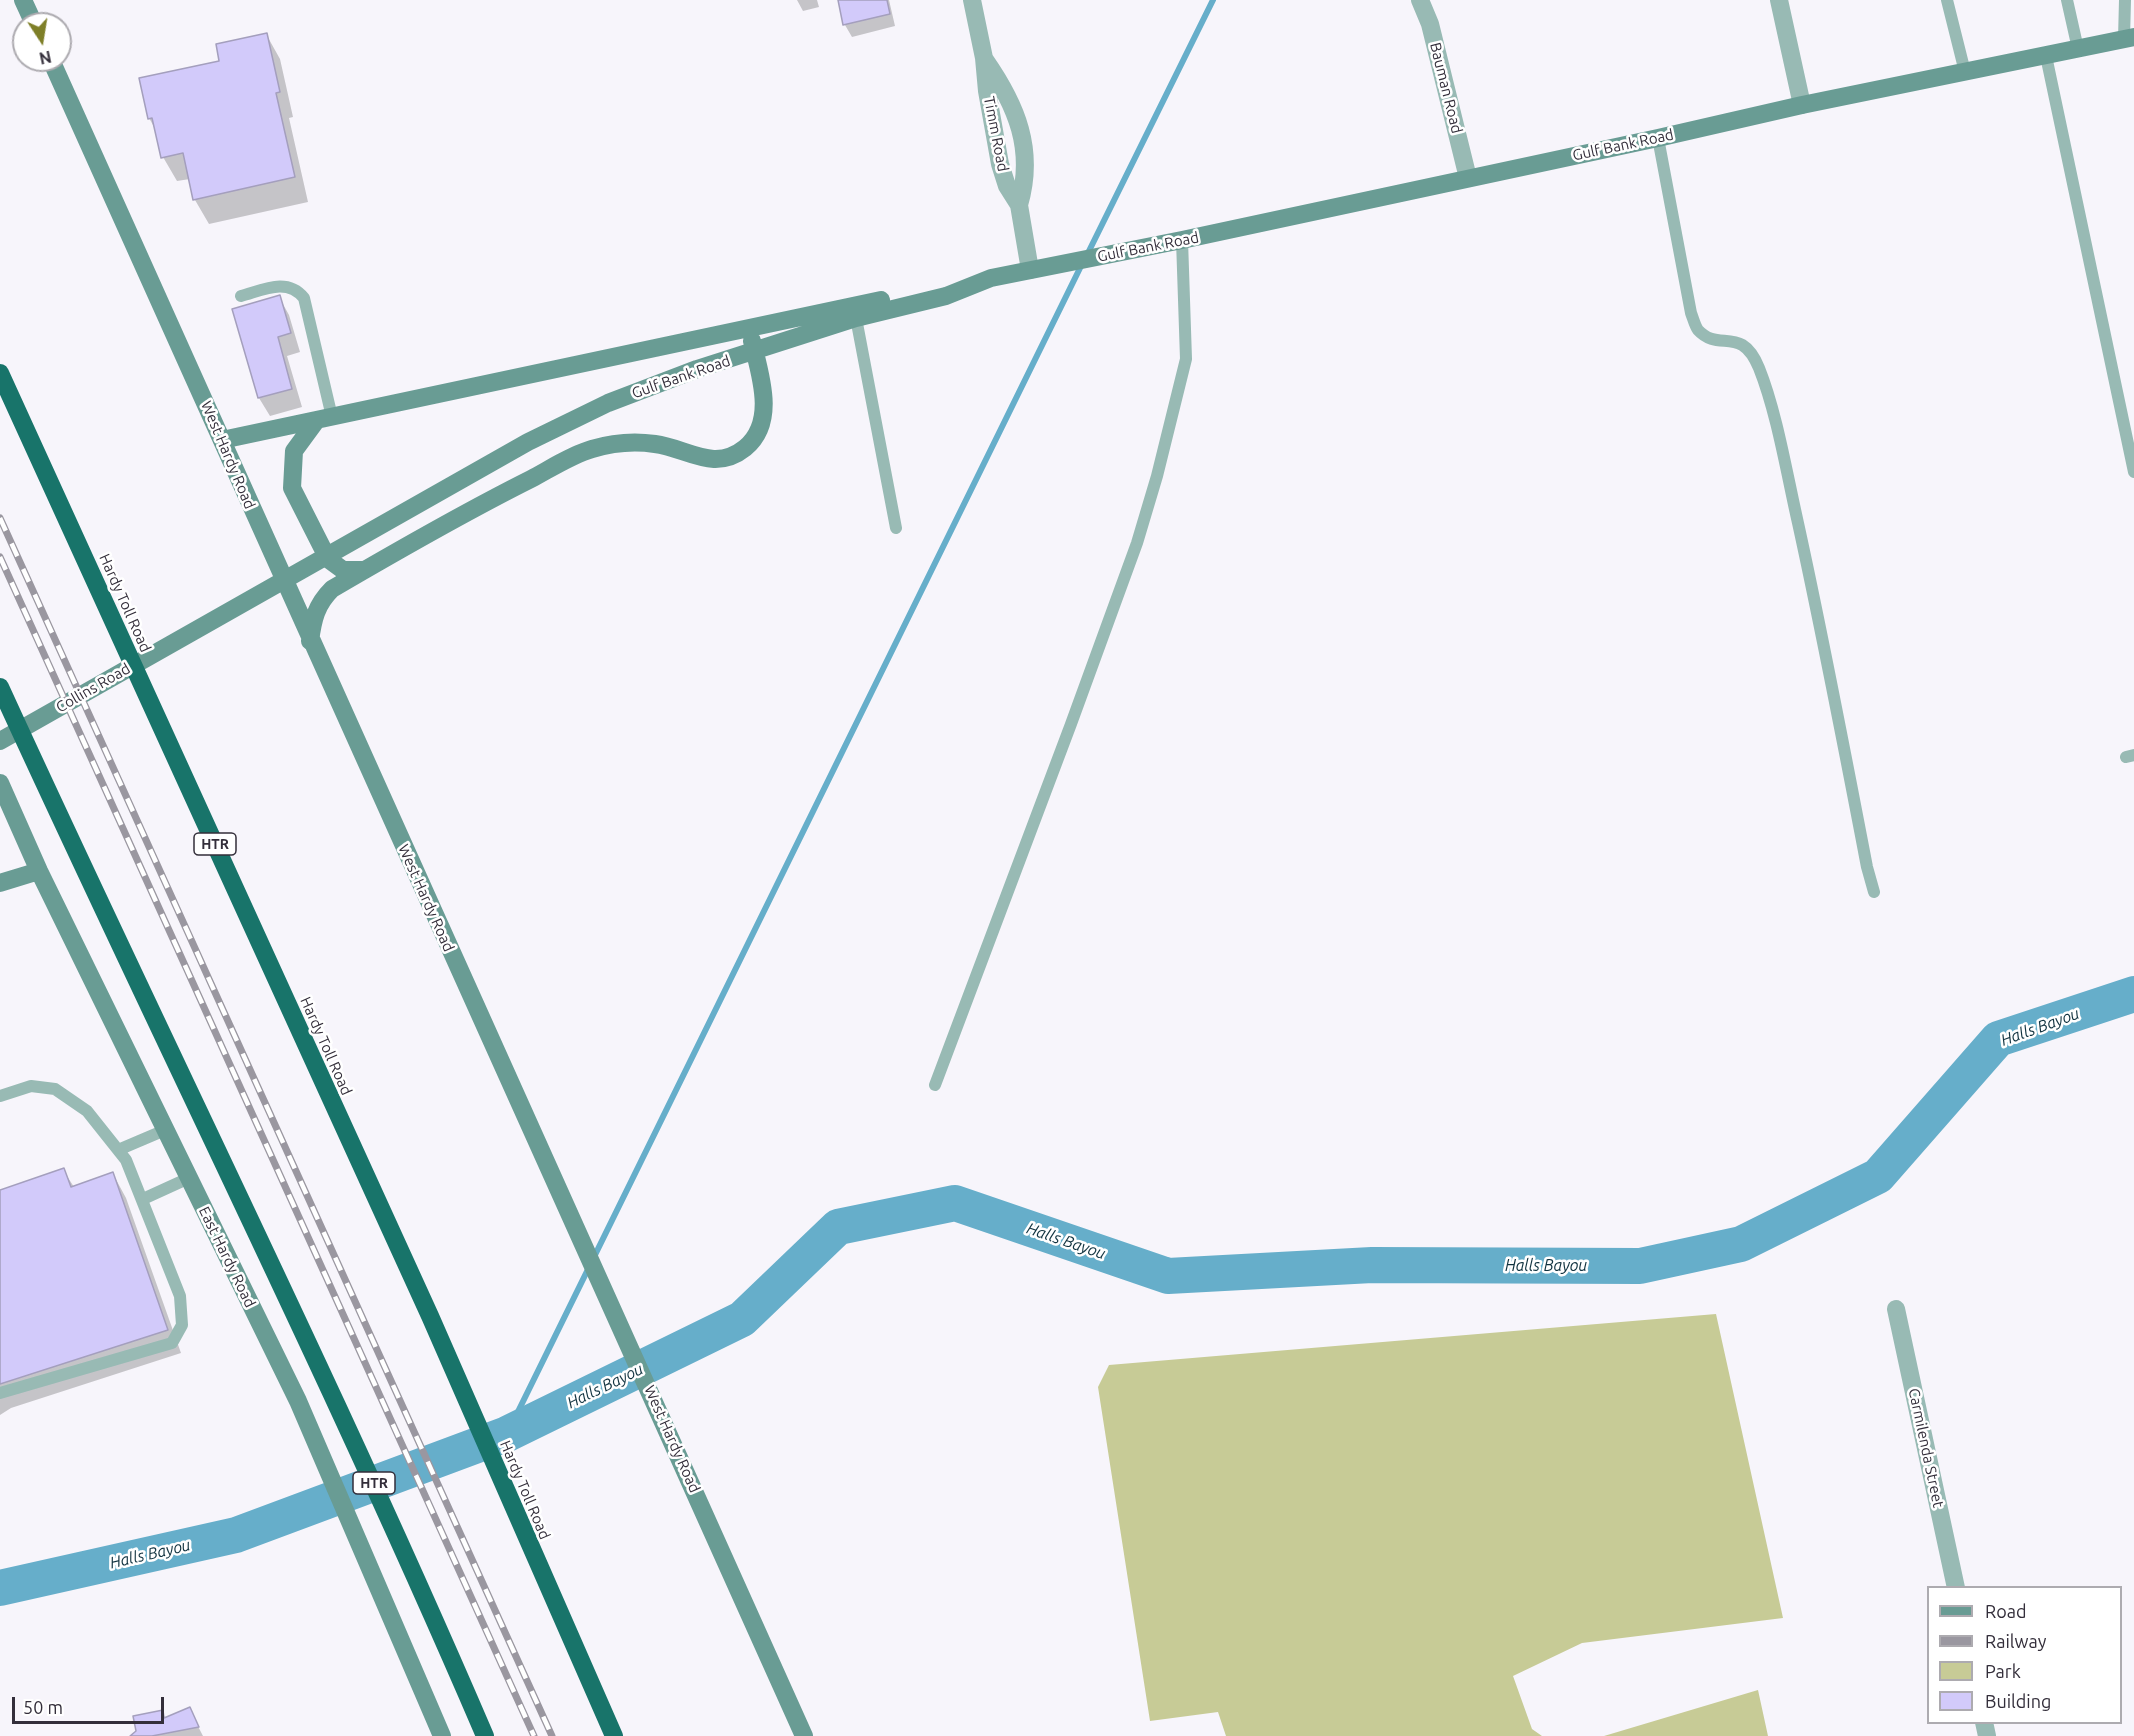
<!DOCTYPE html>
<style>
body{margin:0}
#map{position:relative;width:2134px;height:1736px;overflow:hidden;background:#f7f5fb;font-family:Ubuntu,sans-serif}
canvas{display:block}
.legend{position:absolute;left:1927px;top:1586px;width:195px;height:138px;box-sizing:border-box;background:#fff;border:2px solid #adabb0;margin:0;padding:8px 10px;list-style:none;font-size:18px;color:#332e3a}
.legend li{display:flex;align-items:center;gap:12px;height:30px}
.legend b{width:30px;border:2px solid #adabb0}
.north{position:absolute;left:12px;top:12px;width:60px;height:60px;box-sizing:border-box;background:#fff;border:2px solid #adabb0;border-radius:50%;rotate:168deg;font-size:16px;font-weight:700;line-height:24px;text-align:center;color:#332e3a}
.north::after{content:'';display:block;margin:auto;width:21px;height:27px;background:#7e7f28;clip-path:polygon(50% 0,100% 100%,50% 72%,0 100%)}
.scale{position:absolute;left:12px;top:1697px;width:152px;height:27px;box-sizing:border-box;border:3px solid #332e3a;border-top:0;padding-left:8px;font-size:18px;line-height:21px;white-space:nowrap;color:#332e3a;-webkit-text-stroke:4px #fff;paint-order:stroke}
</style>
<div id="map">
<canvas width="2134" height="1736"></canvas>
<ul class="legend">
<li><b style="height:8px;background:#699c94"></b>Road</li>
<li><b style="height:8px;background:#9a97a0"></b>Railway</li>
<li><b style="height:16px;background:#c7cb96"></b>Park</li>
<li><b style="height:16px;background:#d2cafa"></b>Building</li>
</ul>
<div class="north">N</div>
<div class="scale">50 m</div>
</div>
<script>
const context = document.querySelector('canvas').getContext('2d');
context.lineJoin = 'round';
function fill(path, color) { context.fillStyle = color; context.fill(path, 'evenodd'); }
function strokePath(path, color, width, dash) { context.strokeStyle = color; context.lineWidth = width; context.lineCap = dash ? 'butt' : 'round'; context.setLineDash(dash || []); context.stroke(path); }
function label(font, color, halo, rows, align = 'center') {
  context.font = font + ' Ubuntu,sans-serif'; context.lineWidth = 5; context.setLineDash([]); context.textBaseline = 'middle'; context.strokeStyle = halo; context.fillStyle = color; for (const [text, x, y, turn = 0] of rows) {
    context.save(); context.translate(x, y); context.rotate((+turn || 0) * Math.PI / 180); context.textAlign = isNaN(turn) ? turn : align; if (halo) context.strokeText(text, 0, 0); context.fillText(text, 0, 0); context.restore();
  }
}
const green = new Path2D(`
 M1716,1314l67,304 -201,25 -69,33 19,53 10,7h-316l-8,-24 -68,9 -52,-334 11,-22z
 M1758,1690l10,46h-164z`);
const shadow = new Path2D(`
 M797,0h20l2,7 -16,4z
 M839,0h50l6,26 -43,11 -7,-12z
 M266,34l14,25 13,58 -4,1 19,84 -99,22 -14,-24 -5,-21 -13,2 -14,-24 -6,-25 -8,-14 72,-56z
 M279,297l10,18 11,37 -13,4 15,51 -32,9 -11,-18 -25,-88z
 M63,1170l11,17 39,-13 13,24 55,155 -170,55 -11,7v-223z
 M189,1709l14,27h-71l30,-24 4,7z`);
const stream = new Path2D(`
 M1087,255l126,-255
 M507,1434l575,-1170`);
const river = new Path2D(`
 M0,1588l236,-53 271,-101 235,-115 96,-92 117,-24 213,73 204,-11 268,1 101,-22 137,-68 120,-137 136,-45`);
const building = new Path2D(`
 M838,0h49l3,14 -47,11z
 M267,33l13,59 -4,1 19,84 -102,23 -10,-47 -22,5 -9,-40 -4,1 -9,-41 80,-17 -3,-17z
 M280,295l11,38 -13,4 14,52 -34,9 -26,-89z
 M64,1168l7,19 42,-15 55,158 -168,54v-194z
 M190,1707l9,20 -47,9h-22l6,-5 -3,-15 30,-6 1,8z`);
const service = new Path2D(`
 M1947,0l18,72
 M2067,0l11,49
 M2124,39l1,-39
 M2046,56l88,416
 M1658,138l33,175c2,5 4,13 7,17 21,23 43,-6 61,38 18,45 28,107 39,155 25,114 47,229 69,344l7,25
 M241,296c22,-6 46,-19 63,2l28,119
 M856,318l40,210
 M2126,757l8,-2
 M935,1085l136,-361 66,-181 20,-67 29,-117 -4,-119
 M0,1096l31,-10 24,3 32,22 39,49 54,136 2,29 -10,18 -172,50
 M118,1150l47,-20
 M143,1199l46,-21`);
const minor = new Path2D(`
 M972,0l12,58 3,33 13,73 7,22 12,19 11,65
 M1420,0l10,24 38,154
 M1779,0l23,105
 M985,60c32,46 50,90 34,145
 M1896,1309l60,279
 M1984,1722l3,14`);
const secondary = new Path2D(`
 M23,0l11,24
 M51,60l753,1676
 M316,421l-22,30 -2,37 36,71 15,11h21
 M222,440l659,-140
 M310,641c3,-22 6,-36 22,-52 65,-38 131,-76 199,-110 19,-10 40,-24 61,-30 20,-6 42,-8 63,-5 32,4 59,29 90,4 32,-26 15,-74 7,-107
 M0,741l528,-299 80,-39 89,-34 159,-51 90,-22 45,-18 191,-38 476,-102 144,-33 332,-68
 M0,783l39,88 259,530 144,335
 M0,883l39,-12`);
const motorway = new Path2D(`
 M0,373l430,943 184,420
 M0,687c160,350 333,695 485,1049`);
const rail = new Path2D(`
 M0,518l552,1218
 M0,557l534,1179`);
const shields = [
 [215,844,42],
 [374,1483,42]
];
const shieldNames = [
 ["HTR",215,844],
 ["HTR",374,1483]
];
const streetNames = [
 ["Bauman Road",1446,88,76],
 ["Timm Road",996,134,79],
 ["Gulf Bank Road",1623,145,-12],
 ["Gulf Bank Road",1148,247,-11],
 ["Gulf Bank Road",681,377,-19],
 ["West Hardy Road",228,455,67],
 ["Hardy Toll Road",125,603,66],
 ["Collins Road",93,688,-30],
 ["West Hardy Road",426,898,66],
 ["Hardy Toll Road",326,1046,66],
 ["East Hardy Road",227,1257,64],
 ["West Hardy Road",672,1439,66],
 ["Carmilenda Street",1926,1448,78],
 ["Hardy Toll Road",525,1490,67]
];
const waterNames = [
 ["Halls Bayou",2040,1027,-20],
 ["Halls Bayou",1066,1241,19],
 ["Halls Bayou",1546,1266],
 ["Halls Bayou",605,1386,-26],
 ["Halls Bayou",150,1554,-13]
];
fill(green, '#c7cb96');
fill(shadow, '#0003');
strokePath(stream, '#66aeca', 6);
strokePath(river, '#66aeca', 36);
fill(building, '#d2cafa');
strokePath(building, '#a49fbd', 1.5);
strokePath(service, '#98bab4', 12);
strokePath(minor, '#98bab4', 18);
strokePath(secondary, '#699c94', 18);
strokePath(motorway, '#18746a', 18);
strokePath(rail, '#9a97a0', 7);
strokePath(rail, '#fff', 4.5, [14]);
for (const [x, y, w] of shields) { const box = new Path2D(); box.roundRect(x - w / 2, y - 11, w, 22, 4.5); context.fillStyle = '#fff'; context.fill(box); strokePath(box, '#332e3a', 1.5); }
label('bold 14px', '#332e3a', null, shieldNames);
label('15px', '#332e3a', '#fff', streetNames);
label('italic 16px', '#10323f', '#fff', waterNames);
</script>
